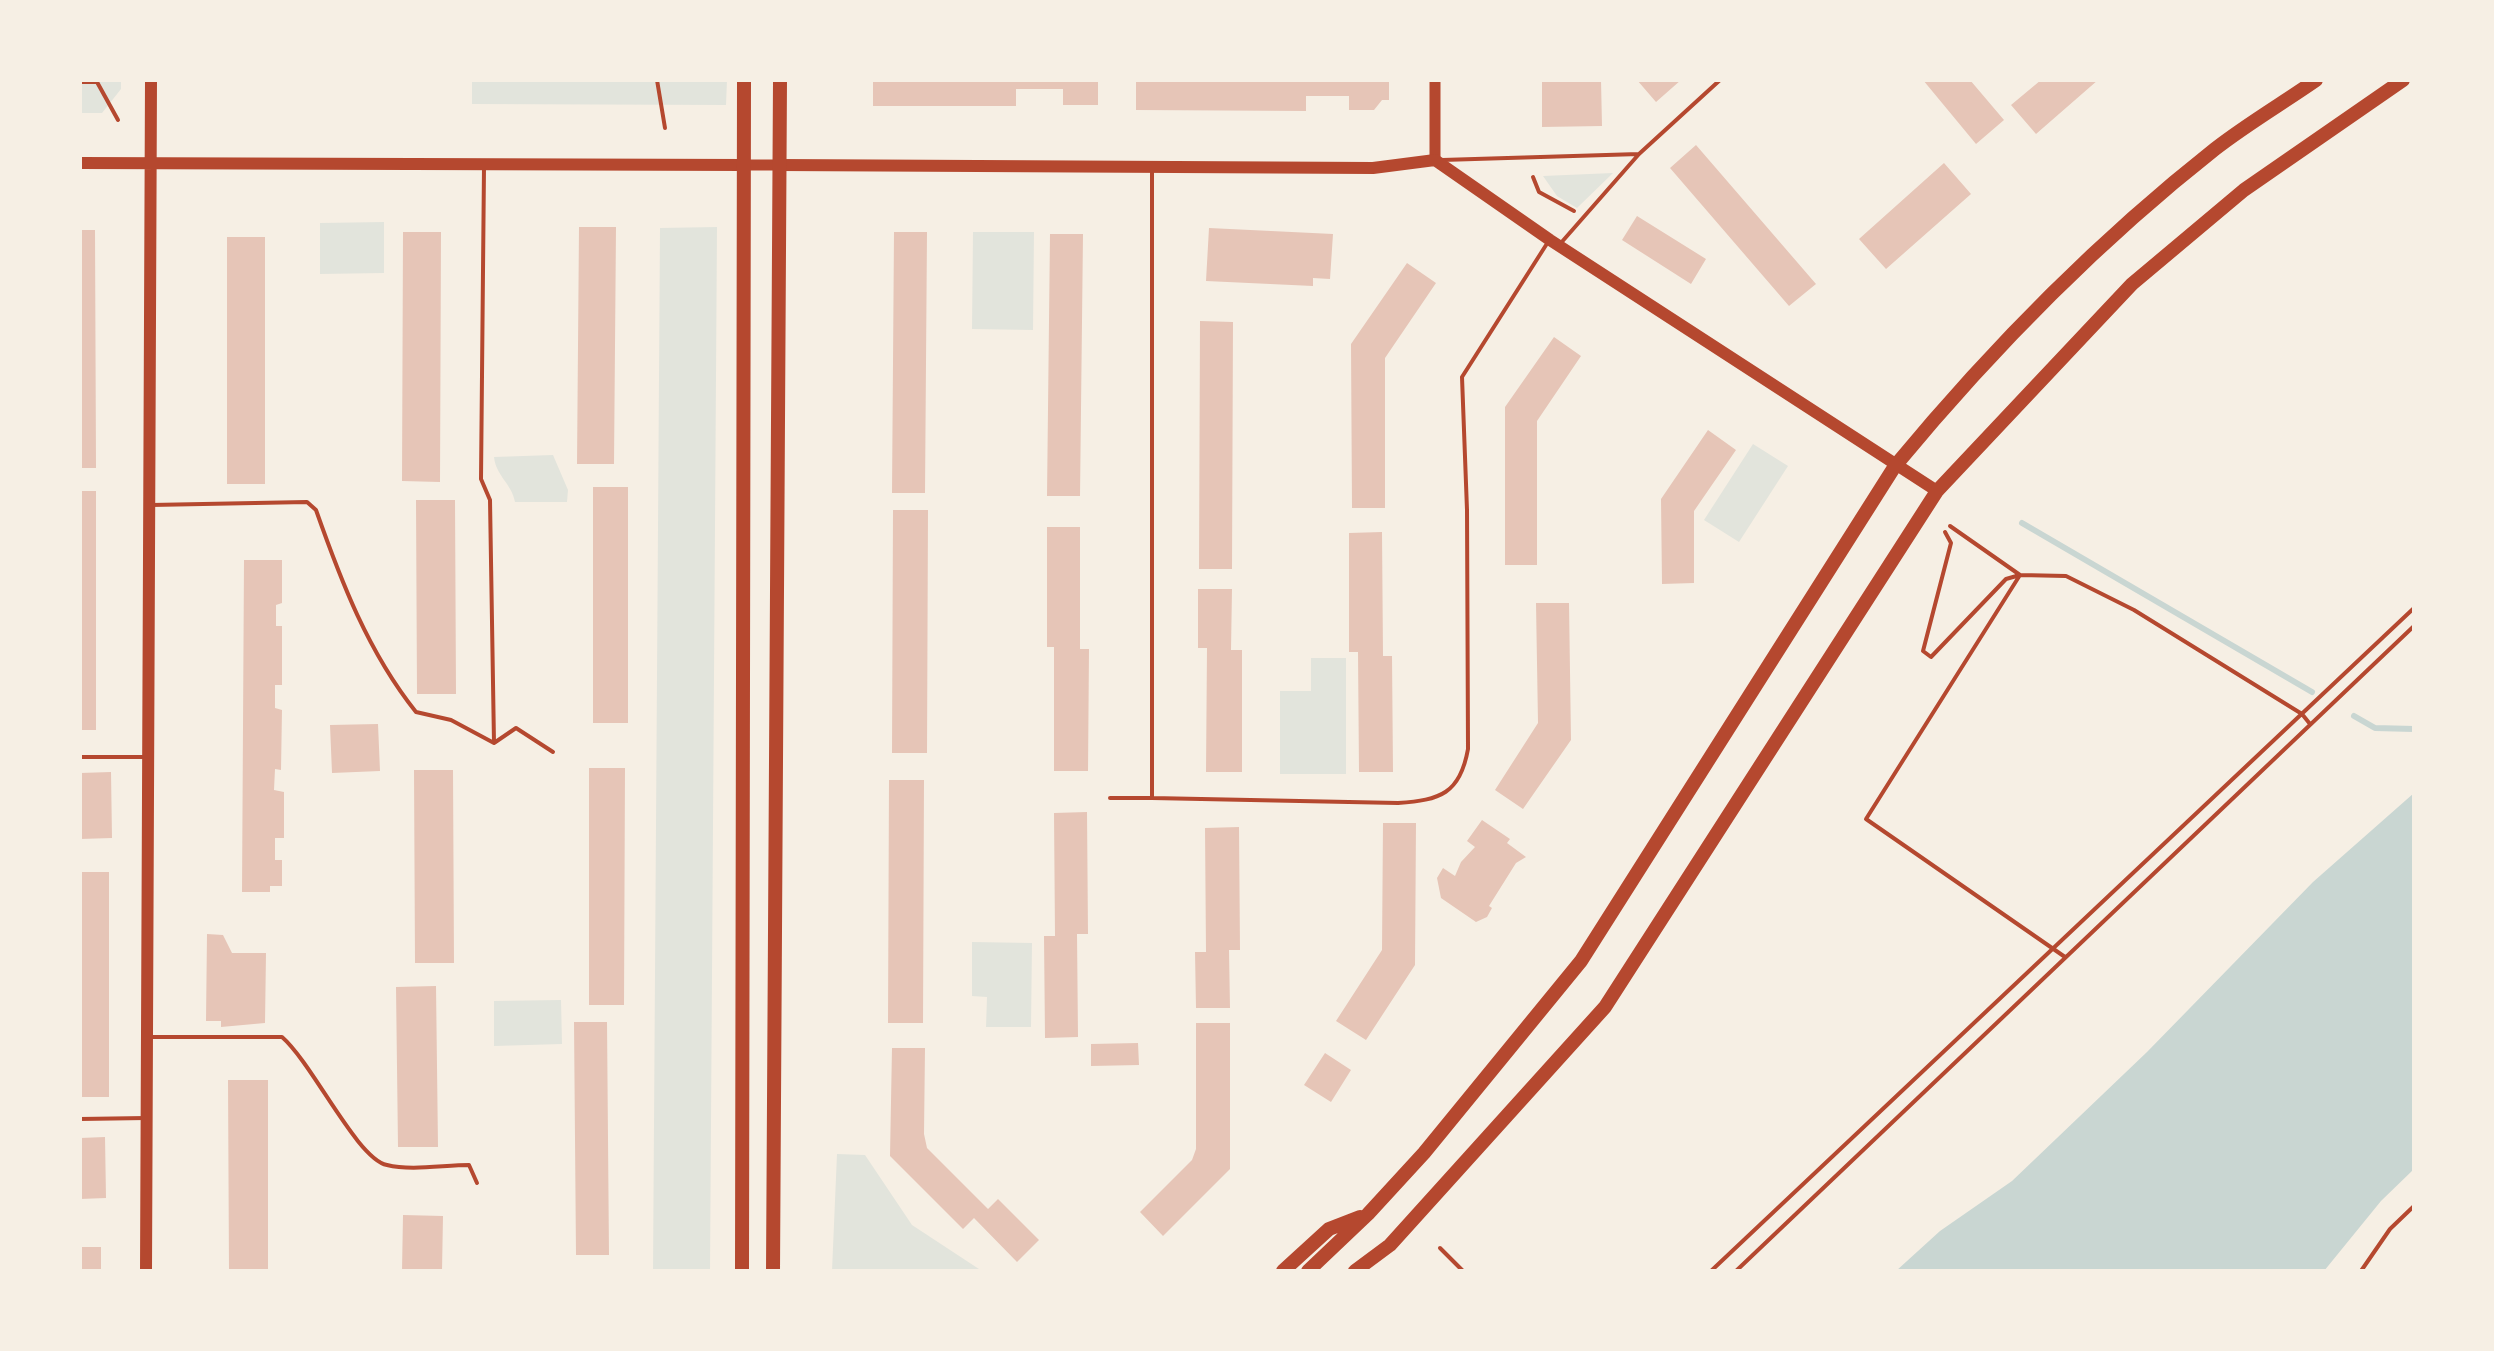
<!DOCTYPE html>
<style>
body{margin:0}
#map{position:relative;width:2494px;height:1351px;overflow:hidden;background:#f6efe4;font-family:Figtree,sans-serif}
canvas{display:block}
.frame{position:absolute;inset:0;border:82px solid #f6efe4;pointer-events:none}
</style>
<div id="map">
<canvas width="2494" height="1351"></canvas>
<div class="frame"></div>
</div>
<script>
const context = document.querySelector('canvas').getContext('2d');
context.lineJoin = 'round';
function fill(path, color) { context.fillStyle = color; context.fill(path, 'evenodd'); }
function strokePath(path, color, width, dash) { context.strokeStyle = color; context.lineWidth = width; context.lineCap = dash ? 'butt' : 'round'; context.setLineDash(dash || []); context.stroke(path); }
const green = new Path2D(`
 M80,80h41v9l-19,24h-22z
 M472,80h255l-1,25 -254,-1z
 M1613,173l-36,35 -20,-12 -14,-20z
 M384,222v51l-64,1v-51z
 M717,227l-7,1044h-57l7,-1043z
 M973,232h61l-1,98 -61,-1z
 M1753,444l35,22 -49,76 -35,-22z
 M553,455l15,35 -1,12h-52c-3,-18 -19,-26 -21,-45z
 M1311,658h35v116h-66v-83h31z
 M972,942l60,1 -1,84h-45l1,-30 -15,-1z
 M561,1000l1,44 -68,2v-45z
 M837,1154l28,1 47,70 70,46h-150z`);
const water = new Path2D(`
 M2414,793v376l-33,32 -57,70h-428l44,-40 72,-50 135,-129 166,-170z`);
const stream = new Path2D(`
 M2022,523l290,169
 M2354,716l21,12 39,1`);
const building = new Path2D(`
 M873,80h225v25h-35v-16h-47v17h-143z
 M1136,80h253v20h-7l-8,10h-25v-14h-43v15l-170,-1z
 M1542,80h59l1,46 -60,1z
 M1637,80h44l-25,22z
 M1923,80h47l34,40 -28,24z
 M2041,80h57l-62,54 -25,-29z
 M1696,145l120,139 -27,22 -119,-138z
 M1944,163l27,31 -85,75 -27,-30z
 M1637,216l69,43 -15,25 -69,-44z
 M579,227h37l-2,237h-37z
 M1209,228l124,6 -3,45 -17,-1v8l-107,-5z
 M80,230h15l1,238h-16z
 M403,232h38l-1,250 -38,-1z
 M894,232h33l-2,261h-33z
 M1050,234h33l-3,262h-33z
 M227,237h38v247h-38z
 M1407,263l29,20 -51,75v150h-33l-1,-164z
 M1200,321l33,1 -1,247h-33z
 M1554,337l27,19 -44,65v144h-32v-158z
 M1708,430l28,20 -42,61v72l-32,1 -1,-85z
 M593,487h35v236h-35z
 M80,491h16v239h-16z
 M416,500h39l1,194h-39z
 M893,510h35l-1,243h-35z
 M1047,527h33v122h9l-1,122h-34v-124h-7z
 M1382,532l1,124h9l1,116h-34l-1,-120h-9v-119z
 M244,560h38v43l-6,2v21h6v59h-7v23l7,2 -1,60 -6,-1 -1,21 10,2v46h-9v22h7v26h-12v6h-28z
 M1198,589h34l-1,61h11v122h-36l1,-124h-9z
 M1536,603h33l2,137 -48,69 -28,-19 43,-67z
 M378,724l2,47 -48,2 -2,-48z
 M589,768h36l-1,237h-35z
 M414,770h39l1,193h-39z
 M111,772l1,66 -32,1v-66z
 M889,780h35l-1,243h-35z
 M1087,812l1,122h-11l1,103 -33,1 -1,-102h11l-1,-123z
 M1482,820l28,19 -3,4 19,14 -10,6 -27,43 3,2 -5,9 -11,5 -35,-24 -4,-20 6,-10 12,8 6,-14 14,-15 -8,-6z
 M1383,823h33l-1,142 -49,75 -30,-19 46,-71z
 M1239,827l1,123h-11l1,58h-34l-1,-56h11l-1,-124z
 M80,872h29v225h-29z
 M207,934l16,1 9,18h34l-1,70 -44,4v-6h-15z
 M436,986l2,161h-40l-2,-160z
 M574,1022h33l2,233h-33z
 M1196,1023h34v146l-67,67 -23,-24 52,-52 4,-11z
 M1138,1043l1,22 -48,1v-22z
 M892,1048h33l-1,86 3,14 61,61 10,-10 41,41 -22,22 -43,-44 -11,11 -73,-73z
 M1325,1053l26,17 -20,32 -27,-17z
 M228,1080h40v191h-39z
 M105,1137l1,61 -26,1v-61z
 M403,1215l40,1 -1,55h-40z
 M80,1247h21v24h-21z`);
const path = new Path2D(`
 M657,80l8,48
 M80,82h16
 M97,82l21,38
 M1533,177l6,15 35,19
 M1950,526l70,49 46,1 68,34 168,104 8,10
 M1945,532l6,11 -28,108 8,6 75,-78 14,-4 -154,244 199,138
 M1440,1248l23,23
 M1711,1271l703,-663
 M1736,1271l678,-645
 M2361,1271l29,-42 24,-23`);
const service = new Path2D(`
 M1442,160l197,-6
 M484,167l-3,312 9,21 4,243
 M1560,244l79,-90 81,-74
 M151,505l156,-3 9,8c25,71 52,142 100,202l35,8 43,23 22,-15 37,24
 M80,757h66
 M1110,798h42v-629
 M1152,798l246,5c42,-3 62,-9 70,-54l-1,-239 -5,-133 86,-135
 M149,1037h133c31,27 75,122 105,128 24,6 57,0 82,0l8,18
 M80,1119l66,-1`);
const tertiary = new Path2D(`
 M1435,160v-80
 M744,165h35`);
const secondary = new Path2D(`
 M80,163l664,2
 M779,165l594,3 62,-8 115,80 387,251
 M146,1271l5,-1191`);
const primary = new Path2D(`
 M742,1271l2,-1191
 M773,1271l7,-1191
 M1283,1271l46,-42 31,-12
 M1308,1271l60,-57 56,-61 157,-192 314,-495c96,-116 202,-224 320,-317 32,-25 68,-46 101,-69
 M1355,1271l35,-26 215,-238 332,-516 195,-207 112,-94 159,-110`);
fill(green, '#e2e4dc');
fill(water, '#c9d6d2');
strokePath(stream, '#c9d6d2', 6);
fill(building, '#e6c5b7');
strokePath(path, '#b5482f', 4);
strokePath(service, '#b5482f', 4);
strokePath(tertiary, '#b5482f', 11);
strokePath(secondary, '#b5482f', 12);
strokePath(primary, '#b5482f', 14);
</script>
